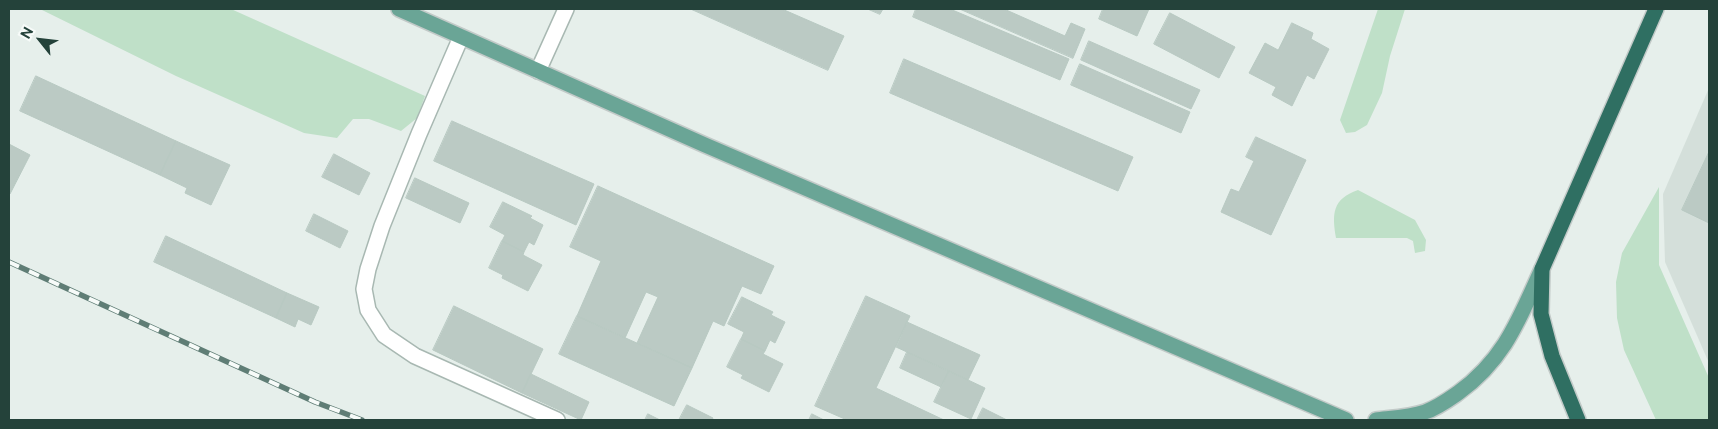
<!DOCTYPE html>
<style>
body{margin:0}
#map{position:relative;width:1718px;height:429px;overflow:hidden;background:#e6efeb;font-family:"Public Sans",sans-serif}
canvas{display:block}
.frame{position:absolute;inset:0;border:10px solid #24423a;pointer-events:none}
.north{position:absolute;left:15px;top:15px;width:50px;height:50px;-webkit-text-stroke:4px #f7fbf9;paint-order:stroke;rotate:299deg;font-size:14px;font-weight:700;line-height:20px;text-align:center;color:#24423a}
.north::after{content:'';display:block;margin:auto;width:18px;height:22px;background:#24423a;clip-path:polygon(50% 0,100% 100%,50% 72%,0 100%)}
</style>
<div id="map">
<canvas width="1718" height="429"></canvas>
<div class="frame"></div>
<div class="north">N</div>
</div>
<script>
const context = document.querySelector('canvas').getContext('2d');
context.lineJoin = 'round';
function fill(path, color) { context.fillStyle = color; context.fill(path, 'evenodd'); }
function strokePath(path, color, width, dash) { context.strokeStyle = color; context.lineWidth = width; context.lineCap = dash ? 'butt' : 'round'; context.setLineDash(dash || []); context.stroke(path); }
const built = new Path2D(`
 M1709,88v275l-44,-101 -2,-68z`);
const green = new Path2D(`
 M40,9h191l194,87 -8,22 -16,13 -32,-12h-16l-16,19 -33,-5 -128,-57z
 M1378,9h27l-15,47 -8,37 -15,32 -12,7 -9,1 -6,-13z
 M1659,187v78l50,113v42h-53l-32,-70 -7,-32 -1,-36 6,-29z
 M1358,190l57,30 11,20 -1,11 -10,2 -2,-12 -6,-3h-71c-4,-24 -4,-39 22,-48z`);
const building = new Path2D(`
 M691,9h91l62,27 -16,34z
 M868,9h15l-3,5z
 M916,9h34l119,50 -9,21 -147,-63z
 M960,9h44l61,27 6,-13 14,6 -12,29z
 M1103,9h46l-12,27 -38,-17z
 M1170,13l65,34 -16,31 -65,-34z
 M1292,23l21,10 -2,6 18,10 -15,30 -7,-4 -15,31 -20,-11 4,-8 -27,-14 16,-30 13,7z
 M1089,41l111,49 -9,19 -110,-49z
 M904,59l229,98 -15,34 -228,-98z
 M1080,64l110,48 -9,21 -110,-48z
 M36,76l140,65 -16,34 -140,-64z
 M452,121l142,63 -18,41 -142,-64z
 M1256,137l50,23 -35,75 -50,-23 10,-23 8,3 15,-31 -8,-4z
 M176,141l54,24 -19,40 -26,-12 2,-5 -27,-13z
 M9,144l21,11 -20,39h-1z
 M1709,152v71l-27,-13z
 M334,154l36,19 -11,22 -37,-18z
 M415,178l54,25 -9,20 -54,-25z
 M598,186l176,80 -13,28 -19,-8 -18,40 -11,-5 -21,47 -55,-25 21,-46 -12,-5 -21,46 -48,-22 24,-55 -31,-14z
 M503,202l29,14 -2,2 13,7 -9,20 -5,-3 -5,10 -22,-11 3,-6 -15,-8z
 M314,214l34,17 -8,17 -34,-17z
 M166,236l121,57 -11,25 -122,-56z
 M502,241l22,11 -1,3 19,10 -14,26 -26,-13 1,-3 -14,-7z
 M287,293l32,14 -8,18 -13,-6 -3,8 -19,-9z
 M866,296l44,20 -34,72 68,32h-97l-32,-14z
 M742,297l31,15 -2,3 14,7 -10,21 -5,-3 -5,11 -24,-12 3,-7 -16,-8z
 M454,306l89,43 -21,44 -89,-43z
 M577,316l115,52 -18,38 -115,-52z
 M907,322l73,33 -12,25 -72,-33z
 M741,339l24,12 -2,3 20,10 -14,28 -28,-14 2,-3 -16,-8z
 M907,352l42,19 -8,16 -41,-19z
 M949,371l36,17 -14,31 -37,-17z
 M531,374l58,28 -8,18 -59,-27z
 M687,405l26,13 -1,2h-33z
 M983,408l24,12h-30z
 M648,414l12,6h-15z
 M812,414l12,6h-15z`);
const minor = new Path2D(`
 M461,37l-42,97 -37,92 -14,43 -4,20 4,21 16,25 31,21 142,64
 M538,71l28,-62`);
const major = new Path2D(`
 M399,9l306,136 641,275
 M1376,420c16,-2 34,-3 49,-8 12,-4 23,-12 33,-19 47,-34 61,-74 84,-124`);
const highway = new Path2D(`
 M1578,420l-26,-64 -11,-42 1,-45 114,-260`);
const rail = new Path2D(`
 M9,262l306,140 47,18`);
fill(built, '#d4dfda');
fill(green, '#bfe0c8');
fill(building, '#bbcac4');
strokePath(building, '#b8c9c2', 1);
strokePath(minor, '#a8b8b2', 18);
strokePath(major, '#c2cac8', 18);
strokePath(highway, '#c2cac8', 18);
strokePath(minor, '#fff', 15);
strokePath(major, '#6aa596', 15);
strokePath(highway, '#2f6f62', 15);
strokePath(rail, '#5f7d75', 5.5);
strokePath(rail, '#f7fbf9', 4, [11]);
</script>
